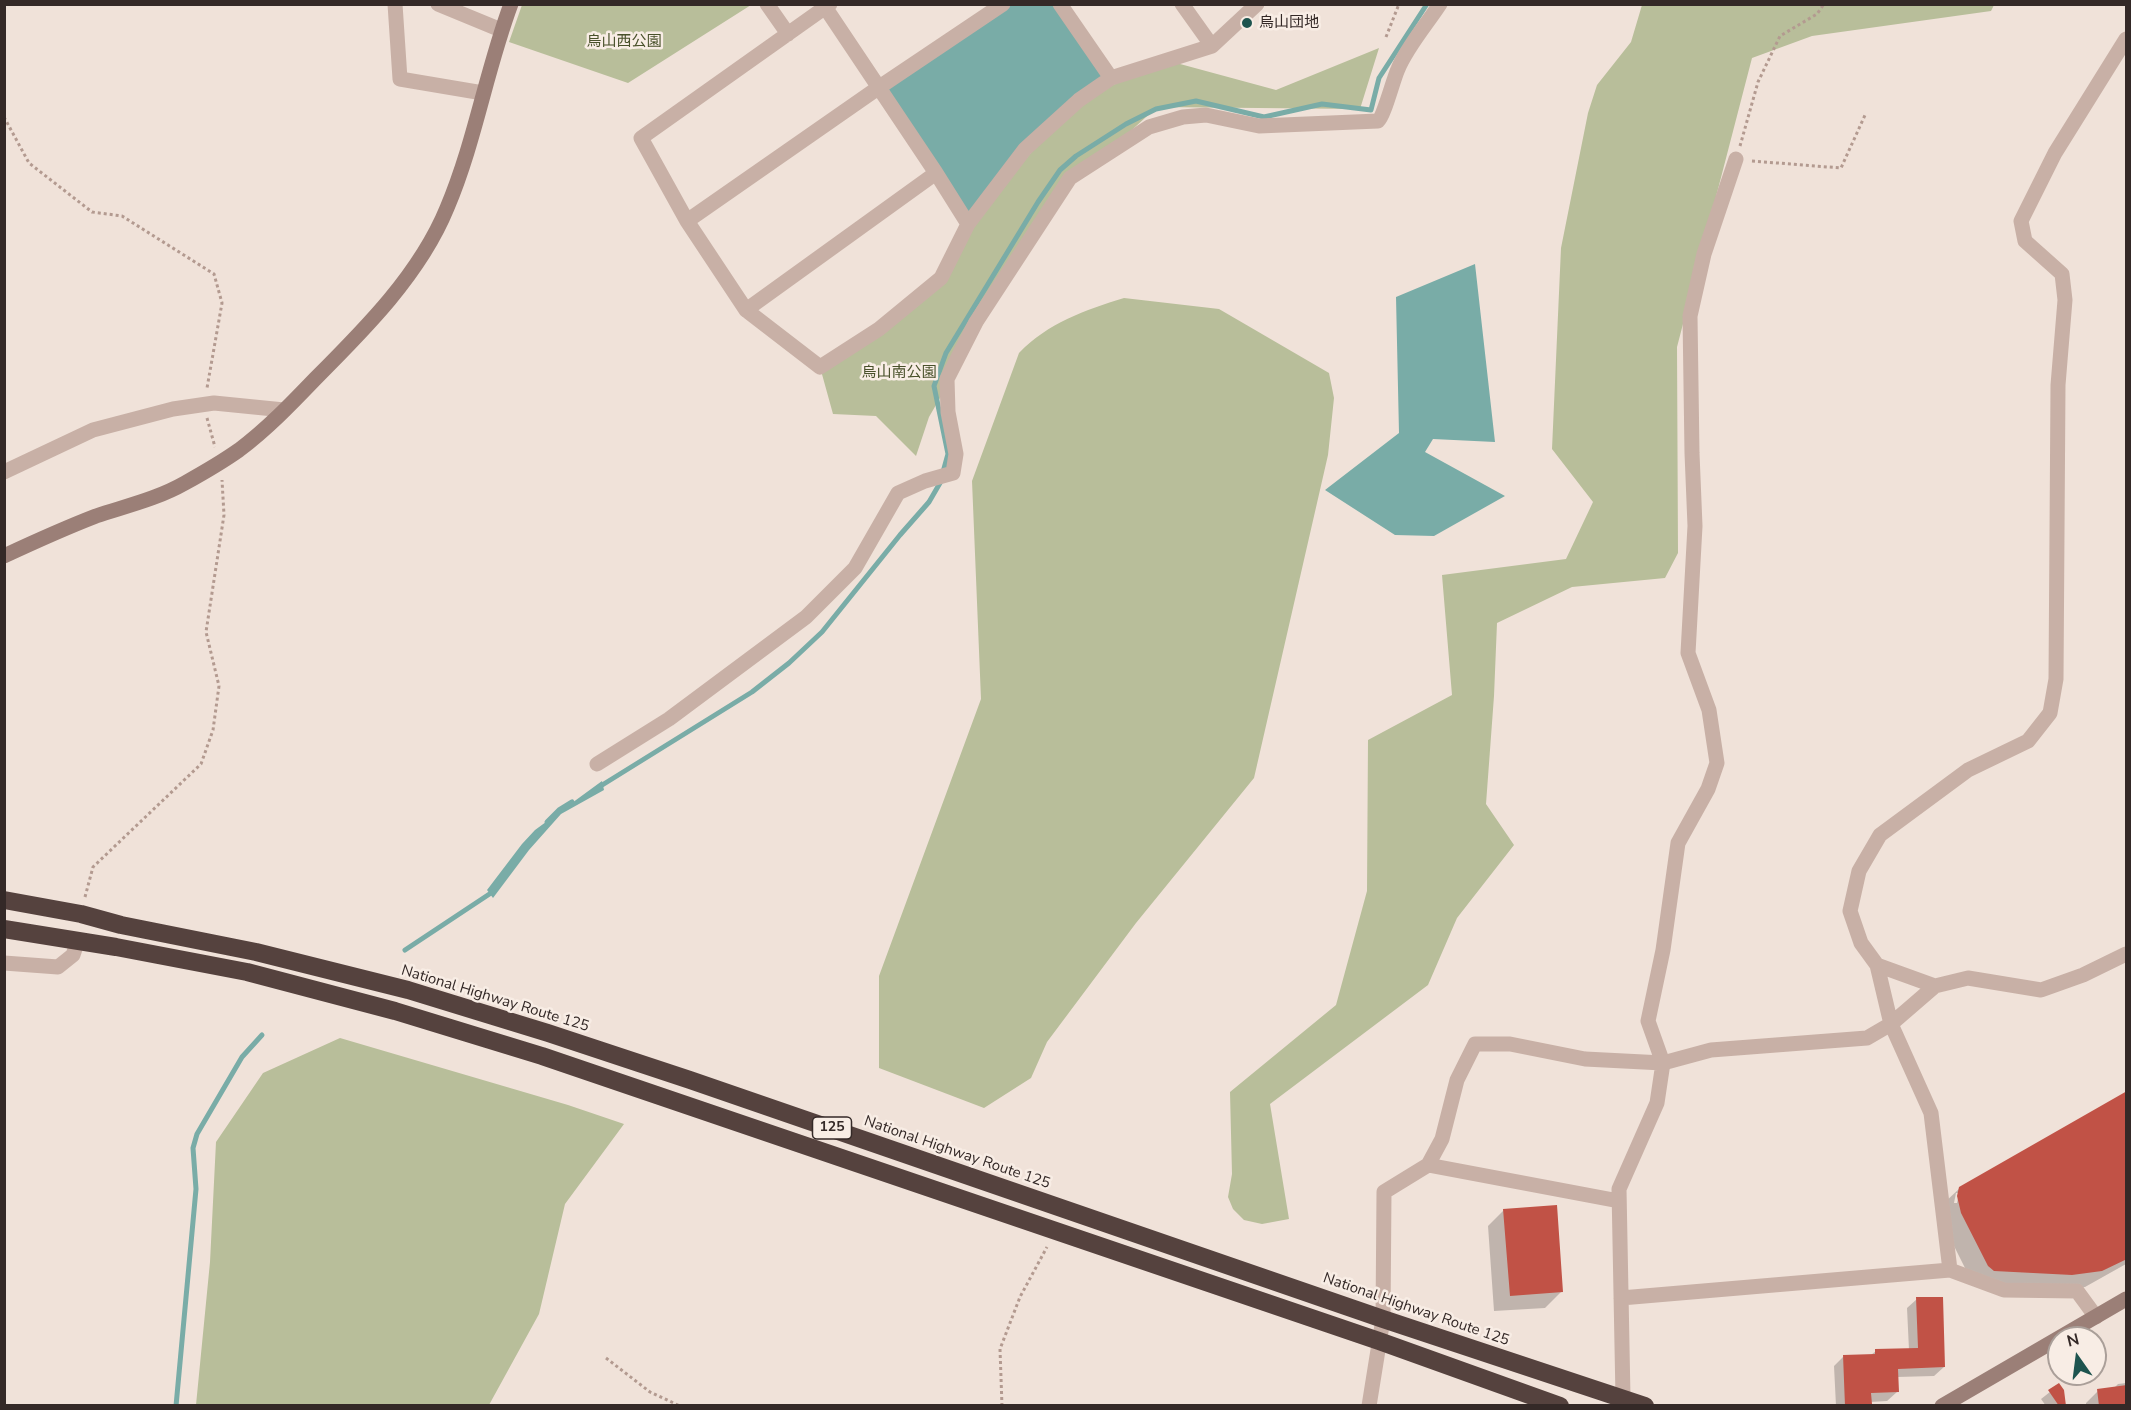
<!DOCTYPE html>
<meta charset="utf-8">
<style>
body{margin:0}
#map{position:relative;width:2131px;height:1410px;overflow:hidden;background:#f0e2d9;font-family:"Nunito Sans",sans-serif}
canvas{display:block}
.frame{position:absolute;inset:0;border:6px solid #342927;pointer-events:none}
.north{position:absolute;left:2047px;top:1326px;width:60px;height:60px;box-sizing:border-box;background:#f8ede5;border:2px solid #aa9f99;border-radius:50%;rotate:346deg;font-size:16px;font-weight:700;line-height:24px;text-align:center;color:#342927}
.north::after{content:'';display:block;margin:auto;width:21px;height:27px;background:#1e544f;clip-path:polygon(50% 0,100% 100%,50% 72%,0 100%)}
</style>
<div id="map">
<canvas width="2131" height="1410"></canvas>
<div class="frame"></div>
<div class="north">N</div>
</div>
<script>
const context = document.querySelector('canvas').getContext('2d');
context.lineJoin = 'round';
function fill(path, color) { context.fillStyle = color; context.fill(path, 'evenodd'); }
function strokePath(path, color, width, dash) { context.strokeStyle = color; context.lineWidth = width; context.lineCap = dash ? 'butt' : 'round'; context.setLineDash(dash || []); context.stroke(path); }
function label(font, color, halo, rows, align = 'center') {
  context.font = font + ' "Nunito Sans","Noto Sans JP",sans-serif'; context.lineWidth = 5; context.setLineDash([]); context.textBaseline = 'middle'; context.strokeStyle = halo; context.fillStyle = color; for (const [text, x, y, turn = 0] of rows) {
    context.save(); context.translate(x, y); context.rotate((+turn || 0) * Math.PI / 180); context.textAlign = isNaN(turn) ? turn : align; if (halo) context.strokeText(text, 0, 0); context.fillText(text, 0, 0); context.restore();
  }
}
const green = new Path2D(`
 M522,5v-1l229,1 -123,78 -119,-41z
 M1642,5h352l-3,6 -179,25 -60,22 -75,289 1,206 -13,25 -93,9 -75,36 -3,73 -8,108 28,41 -57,73 -29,67 -158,119 19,115 -27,5 -18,-4 -11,-11 -5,-12 4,-23 -2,-82 106,-87 31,-114 1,-151 84,-45 -10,-120 124,-16 27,-57 -41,-53 9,-201 27,-135 9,-28 34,-43z
 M1379,48l-19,61 -203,-2 -102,93 -126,217 -13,39 -40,-40 -43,-2 -13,-47 121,-89 27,-54 110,-124 91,-39 107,29z
 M1124,298l95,11 110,64 5,25 -6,57 -74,323 -118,145 -89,119 -16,36 -47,30 -105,-40v-92l102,-277 -9,-218 47,-128c29,-30 66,-43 105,-55z
 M340,1038l228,67 56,19 -59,80 -26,110 -50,91h-293l14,-143 6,-120 47,-69z`);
const water = new Path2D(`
 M1009,4l51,1 54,78 -67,38 -74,100 -89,-133z
 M1475,264l20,178 -62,-3 -8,13 80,44 -71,40 -39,-1 -70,-45 74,-57 -3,-136z
 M602,781l2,9 -43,24 -32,36 -36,48 -6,-8 35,-46 13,-14z`);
const shadow = new Path2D(`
 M2126,1093v171l-41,23 -30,4 -83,-9 -26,-52 -3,-26 17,-16zM1956,1193h3l-2,10h-3z
 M1504,1210l57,82 -16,16 -51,3 -6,-85z
 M1917,1299l27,68 -10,9 -37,1v15l-10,9 -17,1 -2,4h-32l-2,-40 9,-9 28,-2 5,-4 33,-1 -2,-42z
 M2126,1383v23h-40v-3l12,-12 15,-2 5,-5z
 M2059,1385l6,21h-19l-5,-7z`);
const stream = new Path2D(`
 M599,787l153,-95 37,-29 33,-31 78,-97 29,-33 11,-19 8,-29 -14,-68 12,-33 92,-151 22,-32 16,-14 50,-32 30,-15 40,-8 68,16 58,-13 49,6 8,-32 48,-74
 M547,822l12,-12 13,-8
 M405,950l89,-59
 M176,1406l20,-217 -3,-41 4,-14 45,-77 20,-22`);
const building = new Path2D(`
 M2127,1091v168l-25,12 -30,4 -78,-4 -6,-5 -27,-53 -4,-17 2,-9z
 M1557,1205l6,87 -53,4 -7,-87z
 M1916,1297h27l2,70 -47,2 1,23 -28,1 1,11 -27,2 -2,-51 32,-1v-5l43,-1z
 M2059,1383l5,7 2,16h-7l-11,-16z
 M2127,1385v21h-28l-2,-17z`);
const path = new Path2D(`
 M1386,37l13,-33
 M4,117l25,46 63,49 30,4 92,58 8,29 -15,85
 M1740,146l18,-64 22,-46 37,-22 7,-10
 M1752,161l89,7 25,-55
 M207,418l8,29
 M85,897l8,-30 108,-103 12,-34 6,-44 -13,-54 18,-117 -2,-35
 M606,1358l44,34 30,14
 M1002,1406l-2,-57 20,-52 27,-50`);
const street = new Path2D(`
 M395,4l5,75 83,14
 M438,4l63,26
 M767,4l21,30
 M830,4l-189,134 46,83 59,89 74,57 59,-38 62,-51 27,-54 57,-75 54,-49 32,-22 101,-32 45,-42
 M1060,4l51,74
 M1182,4l30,42
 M825,7l111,166 32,51
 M687,221l191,-133 125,-84
 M746,310l190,-137
 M4,472l89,-42 80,-21 41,-6 70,7
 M597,764l72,-45 137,-102 49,-49 43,-75 27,-12 28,-8 3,-19 -8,-42 -1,-33 29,-57 94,-144 79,-51 34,-10 23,-2 53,11 119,-5c6,-5 15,-41 20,-52 9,-22 29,-45 42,-65
 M4,963l54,4 15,-12 5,-15
 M1877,965l58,21
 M1428,1165l191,36
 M1621,1298l329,-28
 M2096,1317l-19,-26 -73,-1 -54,-20 -19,-157 -40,-89 -14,-59 -16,-22 -11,-32 9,-40 21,-36 88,-65 60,-29 22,-28 6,-34 2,-294 7,-85 -3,-26 -37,-33 -4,-20 34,-68 71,-114
 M1623,1398l-4,-209 38,-86 6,-40 -15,-42 15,-71 15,-107 30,-54 9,-26 -8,-53 -21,-57 7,-127 -3,-73 -2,-137 14,-62 32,-95
 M1369,1406l14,-87 1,-127 44,-27 14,-26 15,-59 18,-36h35l75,15 78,4 48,-13 156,-12 24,-14 44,-38 33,-8 73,12 42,-15 43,-21`);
const secondary = new Path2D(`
 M4,556c30,-14 61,-28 92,-40 30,-10 61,-17 89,-33 18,-10 37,-21 54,-33 28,-21 52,-46 76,-71 50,-50 105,-105 132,-171 28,-66 39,-137 64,-204
 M1942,1406l184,-107`);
const highway = new Path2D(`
 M4,900l77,14 40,11 135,27 152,38 140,43 142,47 693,239 262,87
 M4,929l112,18 131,25 148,39 147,45 837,285 181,65`);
const markers = [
 [1247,23,6,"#1e544f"]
];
const shields = [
 [832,1128,39]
];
const shieldNames = [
 ["125",832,1128]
];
const poiNames = [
 ["烏山団地",1259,23]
];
const parkNames = [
 ["烏山西公園",624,42],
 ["烏山南公園",899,373]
];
const streetNames = [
 ["National Highway Route 125",495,999,17],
 ["National Highway Route 125",957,1153,19],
 ["National Highway Route 125",1416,1310,19]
];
fill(green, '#b8be9a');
fill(water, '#79aca7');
fill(shadow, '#0003');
strokePath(stream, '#79aca7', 5);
fill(building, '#c15246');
strokePath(path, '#b39a90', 3, [3, 3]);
strokePath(street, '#c8b0a6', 15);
strokePath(secondary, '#9b7f77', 15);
strokePath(highway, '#55423e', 18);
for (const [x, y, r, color] of markers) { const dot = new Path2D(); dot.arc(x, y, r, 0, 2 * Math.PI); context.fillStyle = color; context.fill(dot); strokePath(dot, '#f8ede5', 2); }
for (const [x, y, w] of shields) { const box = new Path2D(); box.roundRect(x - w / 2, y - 11, w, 22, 4.5); context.fillStyle = '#f8ede5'; context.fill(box); strokePath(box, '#342927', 1.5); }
label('bold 14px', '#342927', null, shieldNames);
label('15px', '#342927', '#f8ede5', poiNames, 'left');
label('15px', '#49512b', '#f8ede5', parkNames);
label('15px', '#342927', '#f8ede5', streetNames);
</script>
